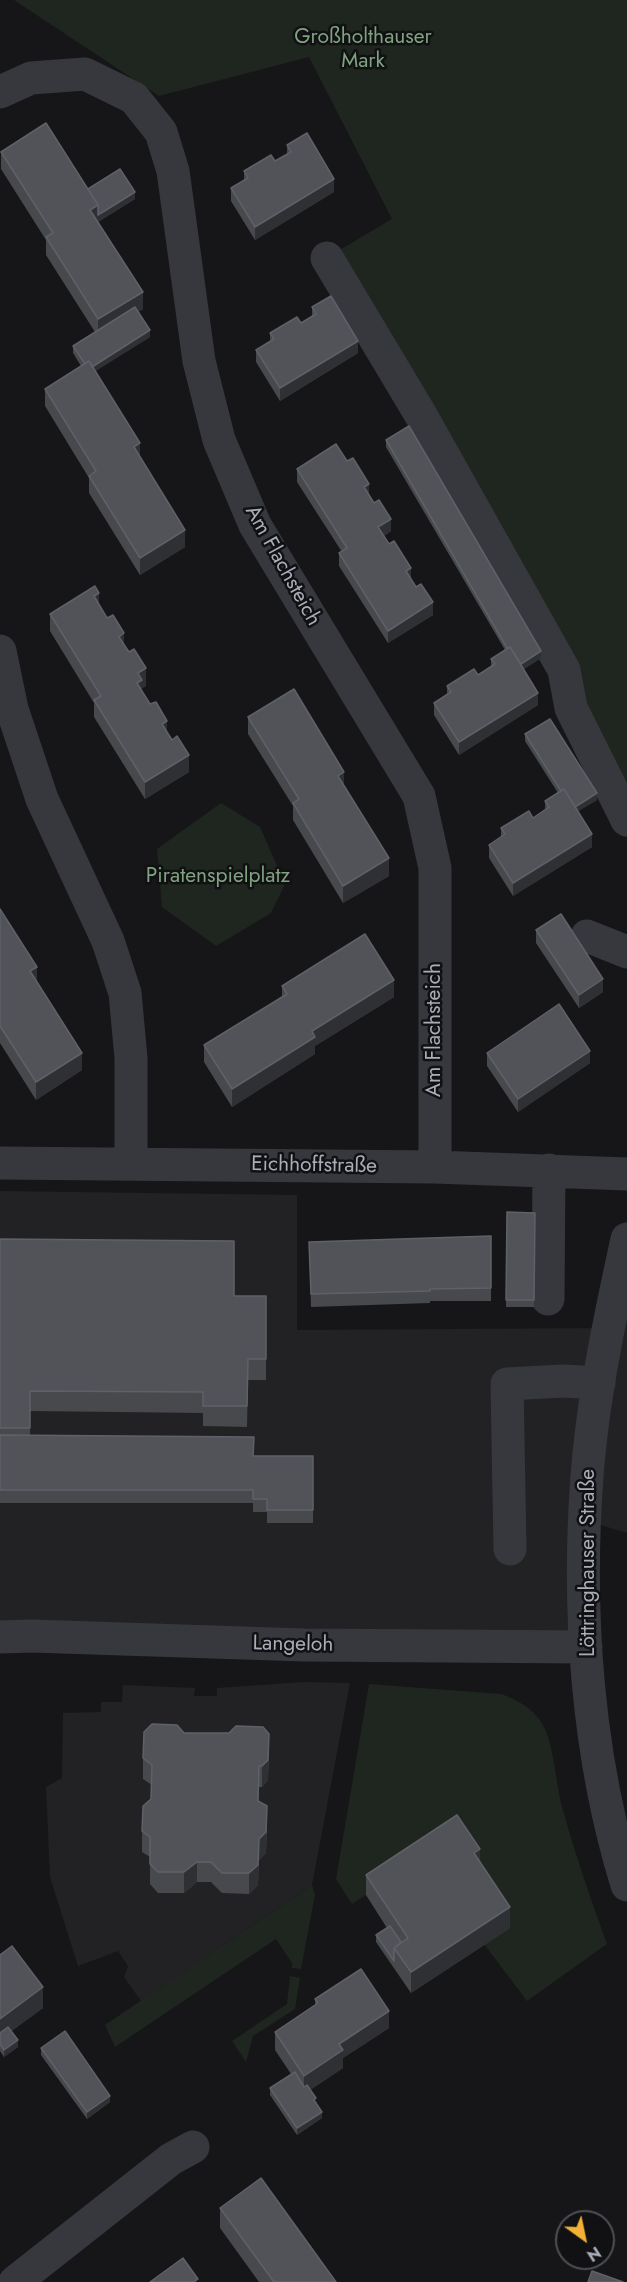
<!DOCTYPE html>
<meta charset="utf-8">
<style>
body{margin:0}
#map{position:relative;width:627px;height:2282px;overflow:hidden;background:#161618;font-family:Jost,sans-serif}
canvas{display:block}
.north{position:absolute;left:555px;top:2210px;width:60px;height:60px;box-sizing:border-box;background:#111113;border:2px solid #4d4f55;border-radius:50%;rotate:147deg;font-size:16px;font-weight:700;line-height:24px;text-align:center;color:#a8adb8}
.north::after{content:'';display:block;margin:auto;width:21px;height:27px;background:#f2b134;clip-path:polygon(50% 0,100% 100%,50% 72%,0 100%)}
</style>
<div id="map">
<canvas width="627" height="2282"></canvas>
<div class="north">N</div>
</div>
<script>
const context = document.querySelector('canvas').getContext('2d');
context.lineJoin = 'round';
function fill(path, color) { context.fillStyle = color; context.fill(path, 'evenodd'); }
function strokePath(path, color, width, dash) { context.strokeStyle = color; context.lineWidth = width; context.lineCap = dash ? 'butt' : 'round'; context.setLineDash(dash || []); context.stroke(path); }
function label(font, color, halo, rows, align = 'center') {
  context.font = font + ' Jost,sans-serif'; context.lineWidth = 5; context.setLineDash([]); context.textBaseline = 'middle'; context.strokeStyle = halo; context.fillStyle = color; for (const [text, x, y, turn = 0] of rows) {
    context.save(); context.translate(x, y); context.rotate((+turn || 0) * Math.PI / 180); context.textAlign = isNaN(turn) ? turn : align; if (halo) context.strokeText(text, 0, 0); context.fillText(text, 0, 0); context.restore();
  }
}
const built = new Path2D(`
 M0,1191l297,4v135l311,-2 19,-89v294l-40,-12 -1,126 -586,-10z
 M304,1682l46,1 -38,202 -171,116 -17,-24 4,-11 -10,-15 -40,15 -28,-89 -4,-90 16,-9 1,-65 38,-1v-10h21l1,-17 72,3 -1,8h23v-8z`);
const green = new Path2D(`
 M14,0h613v796l-296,-541 61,-36 -83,-162 -150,39z
 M221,803l39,24 25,57 -14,29 -55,33 -54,-39 -5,-58z
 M369,1684l132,10c19,7 37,17 45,37 8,21 10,50 15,72 13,48 29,94 46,141l-80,57 -43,-57 26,-16 -53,-92 -105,68 -16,-25z
 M312,1885l3,10 -14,74 -9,-1v-5l-16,-24 -161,108 -10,-22z
 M290,1976l10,2 -5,31 -42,27 -7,26 -14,-21 55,-37z`);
const minor = new Path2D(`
 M0,92l31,-14 54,-4 49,24 27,34 12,39 26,190 20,79 36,85 164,271 16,72v299
 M327,258l95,159 142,253 7,38 56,112
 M0,651l12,58 30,90 66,142 17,52 6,65v106
 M587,936l40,16
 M0,1163l435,4 192,7
 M627,1239c-17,78 -34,158 -40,237 -10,136 0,279 40,409
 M548,1299l1,-129
 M510,1549l-3,-165 56,-3 36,2
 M0,1637l32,-1 272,9 282,2
 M15,2282l156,-123 22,-12`);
const wall = new Path2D(`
 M287,145l47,47 -79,48 -24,-39v-13l13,-8v-9l31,-10 12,-7z
 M1,152l87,37 47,10 -37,23 45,87 -5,3 12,25 -55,34 45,86 45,90 -45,28 -51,-82v-15l-44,-72v-17l36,-23 -8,-13v-7l22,-14 -49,-77v-15l-45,-71z
 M312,307l46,46 -78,48 -24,-39v-12l14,-8v-9l31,-10 11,-7z
 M386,440l155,218 -17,11 14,36 -79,50 -25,-40v-12l13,-9v-8l31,-11 13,-8v-8l14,-9 -119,-203z
 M297,469l72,26 22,36 -7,5 49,79 -45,28 -49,-77v-13l3,-1 -45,-70z
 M99,605l25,40 22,41 -4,2v3l25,41 22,40 -44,27 -51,-82v-14l-44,-72v-17z
 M248,717l96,69 45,90 -46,27 -50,-83v-14l-45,-72z
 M525,734l72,66 -19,11 14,36 -79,49 -24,-38v-13l12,-8v-9l32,-10 12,-8v-9l13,-8 -33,-52z
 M0,909l82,161 -46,30 -36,-57z
 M536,930l67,62 -24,16 -43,-65z
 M282,986l112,11 -79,49v8l-83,53 -28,-45v-17l78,-48z
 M487,1053l103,10 -72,49 -31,-46z
 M507,1212l28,1 -1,94h-28z
 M491,1236v65h-61v2l-119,4 -2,-65z
 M0,1239l234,57h32v84h-18l-1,47 -44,-1v-13l-173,-2v25l223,20h60v67h-46v-11h-14v-9h-253z
 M184,1733l85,21 -1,26 -6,7h-3l-1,14 9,26 -1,26 -7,7 -1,25 -9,9 -27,-1 -11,-11h-14l-13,11h-26l-8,-9v-27l-8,-5v-21l9,-32 1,-14 -9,-6v-21z
 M480,1861l30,67 -99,65 -35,-51v-7l11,-7 -21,-33v-20z
 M0,1955l43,53 -32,23 7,16 -14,10 -4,-6z
 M315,1999l74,29 -46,30v10l-33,22 12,28 -25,17 -27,-40v-7l21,-14 -16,-24v-18l40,-27z
 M41,2048l69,54 -23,17 -46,-64z
 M220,2208l116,74h-77l-39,-54z`);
const shadedWall = new Path2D(`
 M334,179v13l-79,48v-13z
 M135,192v7l-45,28v-17l8,-5z
 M143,292v17l-45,27v-17z
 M150,330v7l-62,39v-7z
 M358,341v12l-78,48v-13z
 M140,443v18l-6,-14z
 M369,484v12l-5,-9z
 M391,519v12l-13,9v-13z
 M185,530v17l-45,28v-17z
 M411,568v12l-5,-9z
 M99,593v18l-5,-15z
 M433,602v13l-45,28v-12z
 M124,633v18l-5,-14z
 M541,651v7l-23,15v-7z
 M146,668v18l-4,2v9l-5,-14 1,-10z
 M538,693v12l-79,50v-13z
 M167,721v17l-5,-14z
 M189,755v17l-44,27v-17z
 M344,772v17l-6,-13z
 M597,793v7l-25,15v-7z
 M592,834v13l-79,49v-13z
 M389,858v18l-46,27v-17z
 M37,967v17l-7,-13z
 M603,979v13l-24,16v-13z
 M394,980v17l-79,49v8l-83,53v-18l80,-58z
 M590,1051v12l-72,49v-13z
 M82,1053v17l-46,30v-18z
 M269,1734l-1,46 -6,7v-21z
 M267,1806l-1,47 -7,7 -1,25 -9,9v-21l10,-34z
 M480,1849v21l-6,-17z
 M197,1862v20l-13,11v-21z
 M510,1907v21l-99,65v-21z
 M43,1987v21l-43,32v-21z
 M389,2011v17l-46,30v10l-39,26v-18l35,-32z
 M18,2040v7l-14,10v-7z
 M110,2096v6l-23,17v-7z
 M322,2112v6l-25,17v-7z`);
const building = new Path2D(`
 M46,123l52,82 -8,5 53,82 -45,27 -52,-82 7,-4 -52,-81z
 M307,133l27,46 -79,48 -24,-39 17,-10 -4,-7 27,-16 4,6 16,-9 -4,-7z
 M120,169l15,23 -37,23v-10l-10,-16z
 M331,296l27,45 -78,47 -24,-38 18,-11 -4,-6 27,-16 4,6 15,-9 -4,-7z
 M135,307l15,23 -58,37 -3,-6 -4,3 -12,-18z
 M89,361l51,82 -6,4 51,83 -45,28 -51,-82 7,-5 -51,-82z
 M409,426l132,225 -20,13 -11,-17 -3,1 -121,-208z
 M336,444l11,17 6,-3 16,26 -5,3 10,16 5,-3 12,19 -13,8 11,17 5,-3 17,27 -5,3 10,16 5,-3 12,18 -45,29 -49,-78 8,-5 -50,-79z
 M95,586l4,7 -5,3 13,22 6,-3 11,18 -5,4 10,15 5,-3 12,19 -8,5 4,7 -5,3 13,21 6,-2 11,19 -5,3 10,16 5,-4 12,19 -44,27 -51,-82 7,-4 -51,-82z
 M510,647l28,46 -79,49 -25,-39 17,-11 -4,-6 27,-17 4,6 17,-11 -4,-5z
 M294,689l50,83 -6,4 51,82 -46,28 -50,-83 6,-4 -51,-82z
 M550,719l47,74 -22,14 -11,-18 -3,2 -36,-57z
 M564,789l28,45 -79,49 -24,-38 16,-11 -4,-6 28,-17 4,7 16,-11 -4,-6z
 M0,909l37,58 -7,4 52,82 -46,29 -36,-56z
 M561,914l42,65 -24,16 -43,-65z
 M365,934l29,46 -82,51 3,6 -83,52 -28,-44 83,-51 -5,-8z
 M559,1004l31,47 -72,48 -31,-46z
 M507,1212l28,1 -1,87h-28z
 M491,1236v52l-61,1v2l-119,3 -2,-52z
 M0,1239l234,2v55h32v63h-18l-1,47h-44v-14l-173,-1v37h-30z
 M0,1435l254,2 -1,19h60v54h-46v-11h-14v-9h-253z
 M152,1724l25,1 7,8h45l7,-7 27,1 6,7 -1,26 -6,6h-3l-1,35 9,5 -1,26 -7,7 -1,26 -9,8h-27l-11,-11h-14l-13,10h-26l-8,-8v-27l-8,-6 1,-25 8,-7 1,-34 -9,-7 1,-26z
 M457,1815l23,34 -6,4 36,54 -99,65 -17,-24 14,-10 -42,-63z
 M390,1926l11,16 -7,6v13l-18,-26z
 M12,1946l31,41 -43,32v-64z
 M361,1969l28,42 -50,33 4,6 -39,26 -29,-44 43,-29 -3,-4z
 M8,2027l10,13 -14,10 -4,-6v-11z
 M65,2031l45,65 -23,16 -46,-64z
 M295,2072l9,15 3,-2 9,13 -2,2 8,12 -25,16 -27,-40z
 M261,2178l75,104h-62l-54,-74z
 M183,2258l15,21 -4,3h-44z
 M592,2271l31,11h-35z`);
const parkNames = [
 ["Großholthauser",363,38],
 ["Mark",363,62],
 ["Piratenspielplatz",218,877]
];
const streetNames = [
 ["Am Flachsteich",282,566,61],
 ["Am Flachsteich",435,1030,-90],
 ["Eichhoffstraße",314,1166,1],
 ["Löttringhauser Straße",589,1563,-90],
 ["Langeloh",293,1645,1]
];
fill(built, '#222225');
fill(green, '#1e261f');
strokePath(minor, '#37383d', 33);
fill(wall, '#47494d');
fill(shadedWall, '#2f3033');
fill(building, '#525359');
strokePath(building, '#5f6168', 1.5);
label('21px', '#7fa381', '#111113', parkNames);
label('21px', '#a8adb8', '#111113', streetNames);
</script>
